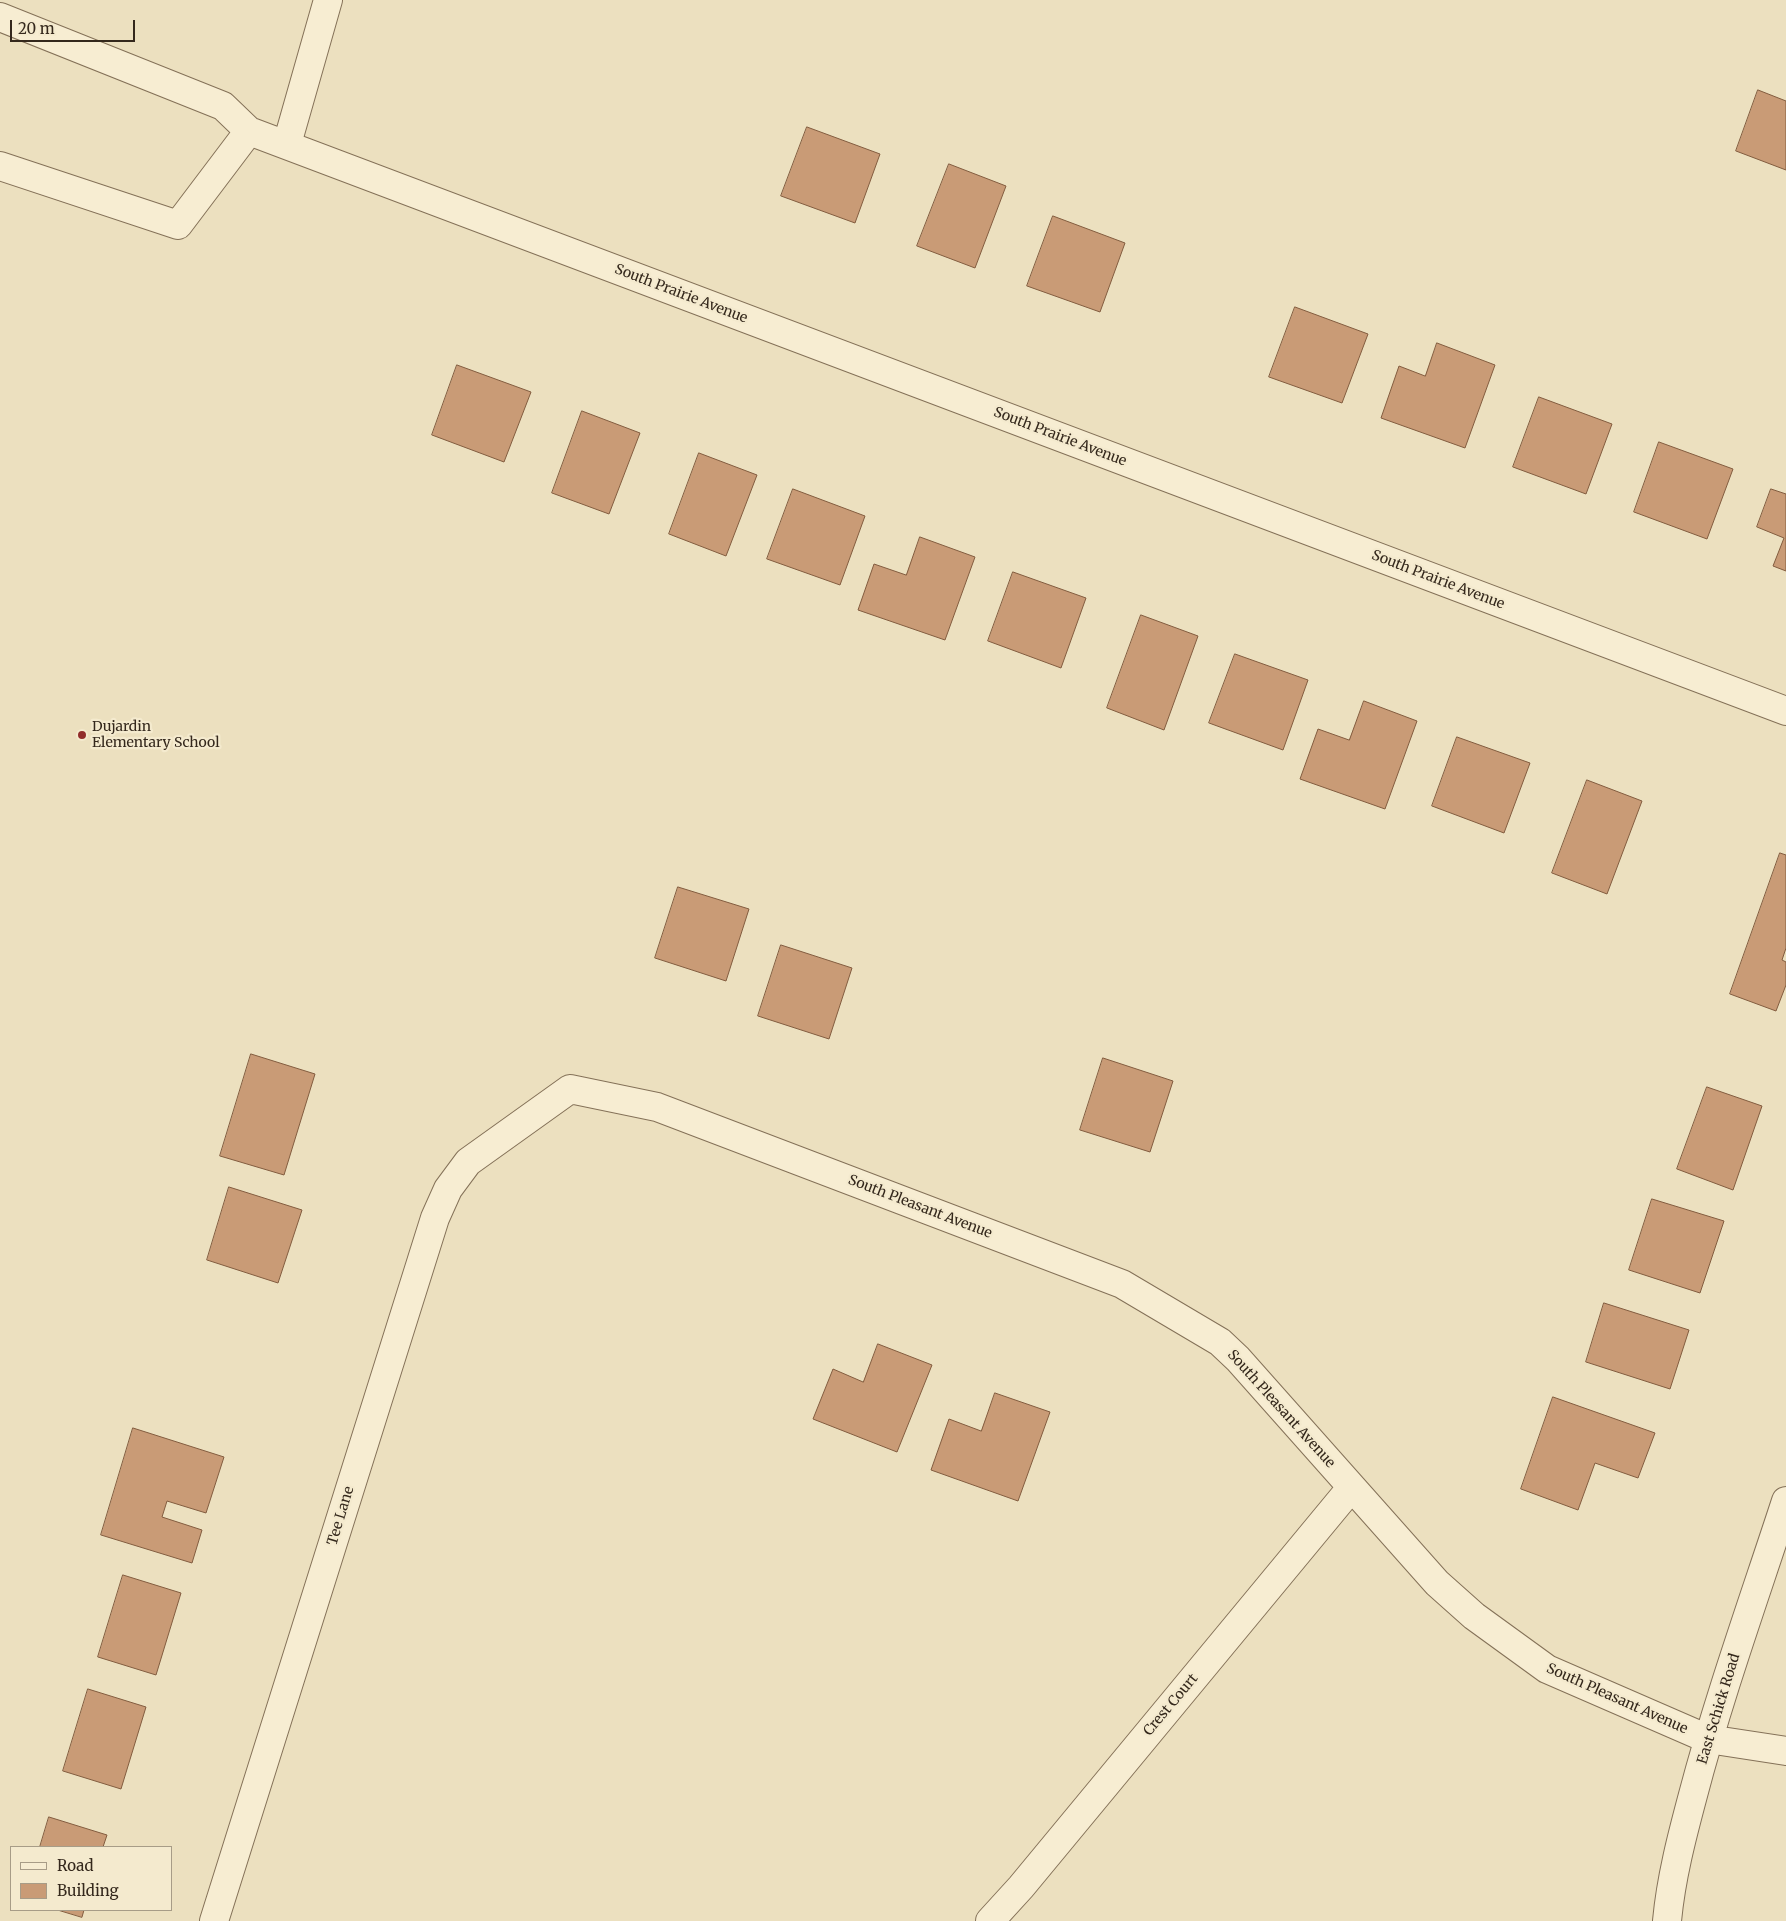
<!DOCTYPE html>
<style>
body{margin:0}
#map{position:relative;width:1786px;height:1921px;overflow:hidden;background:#ece0bf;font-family:Merriweather,serif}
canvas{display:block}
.legend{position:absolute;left:10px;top:1846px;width:162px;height:65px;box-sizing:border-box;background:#f4eace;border:1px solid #a79c87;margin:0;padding:6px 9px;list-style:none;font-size:15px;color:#34281c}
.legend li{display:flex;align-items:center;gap:10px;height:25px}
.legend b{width:25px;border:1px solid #a79c87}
.scale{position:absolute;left:10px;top:20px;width:125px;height:22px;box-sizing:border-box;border:2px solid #34281c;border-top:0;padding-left:6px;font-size:15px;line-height:18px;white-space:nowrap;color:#34281c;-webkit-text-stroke:4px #f4eace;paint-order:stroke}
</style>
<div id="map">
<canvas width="1786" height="1921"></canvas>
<ul class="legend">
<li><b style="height:6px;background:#f7edd2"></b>Road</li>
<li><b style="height:14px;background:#c99b76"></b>Building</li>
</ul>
<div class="scale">20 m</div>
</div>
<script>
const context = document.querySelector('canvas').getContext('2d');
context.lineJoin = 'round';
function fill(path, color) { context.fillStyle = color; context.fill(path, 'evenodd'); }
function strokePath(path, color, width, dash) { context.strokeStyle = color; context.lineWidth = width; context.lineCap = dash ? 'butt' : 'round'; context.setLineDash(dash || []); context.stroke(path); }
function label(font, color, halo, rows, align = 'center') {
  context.font = font + ' Merriweather,serif'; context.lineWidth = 4.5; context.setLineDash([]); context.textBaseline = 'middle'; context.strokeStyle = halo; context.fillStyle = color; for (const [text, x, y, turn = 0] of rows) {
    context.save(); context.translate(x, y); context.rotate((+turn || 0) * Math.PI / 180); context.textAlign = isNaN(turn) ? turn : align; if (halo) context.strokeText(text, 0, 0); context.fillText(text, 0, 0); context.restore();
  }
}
const building = new Path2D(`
 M1758,90l28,11v69l-50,-19z
 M807,127l73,27 -25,69 -74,-27z
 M949,164l57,22 -31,82 -58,-22z
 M1053,216l72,27 -25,69 -73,-26z
 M1295,307l73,27 -26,69 -73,-26z
 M1437,343l58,22 -30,83 -84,-30 18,-52 26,10z
 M457,365l74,27 -27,70 -72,-27z
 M1539,397l73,27 -26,70 -73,-27z
 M582,411l58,22 -31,81 -57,-21z
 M1659,442l74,27 -26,70 -73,-27z
 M699,453l58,22 -31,81 -57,-22z
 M793,489l72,27 -25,69 -73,-26z
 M1771,489l15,5v77l-13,-5 11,-28 -27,-11z
 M920,537l55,20 -30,83 -87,-30 16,-46 32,11z
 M1013,572l73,26 -25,70 -73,-27z
 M1141,615l57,21 -34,94 -57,-22z
 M1235,654l73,26 -25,70 -74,-27z
 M1364,701l53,20 -32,88 -85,-30 18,-50 31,11z
 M1457,737l73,26 -26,70 -72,-27z
 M1587,780l55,21 -35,93 -55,-21z
 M1780,853l6,2v93l-4,12 4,2v23l-10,26 -46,-17z
 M678,887l71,22 -23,72 -71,-23z
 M781,945l71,23 -23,71 -71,-23z
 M251,1054l64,20 -31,101 -64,-19z
 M1103,1058l70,23 -23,71 -70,-22z
 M1707,1087l55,19 -29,84 -56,-21z
 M229,1187l73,23 -24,73 -71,-23z
 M1652,1199l72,22 -24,72 -71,-23z
 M1604,1303l85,27 -19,59 -84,-27z
 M878,1344l54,21 -35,87 -84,-33 20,-50 30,13z
 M995,1393l55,19 -32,89 -87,-31 18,-51 32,12z
 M1553,1397l102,36 -17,45 -43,-15 -17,47 -57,-21z
 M133,1428l91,29 -18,56 -39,-12 -5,16 40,13 -10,33 -91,-28z
 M123,1575l58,18 -25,82 -58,-18z
 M88,1689l58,18 -25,82 -58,-18z
 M49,1817l58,18 -4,12h-63z
 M58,1910h26l-2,7z`);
const minor = new Path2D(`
 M0,17l223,89 26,25
 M287,144l41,-144
 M0,166l178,59 71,-94 1537,580
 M214,1921l221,-703 13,-29 20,-27 102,-73 87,18 465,177 98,58 18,17 199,224 37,33 73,53 161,70 78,12
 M990,1921l31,-34 330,-399
 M1667,1921c4,-43 15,-85 26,-126 26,-99 61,-196 93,-294`);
const markers = [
 [82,735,5,"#912d2a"]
];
const streetNames = [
 ["South Prairie Avenue",681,294,21],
 ["South Prairie Avenue",1060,437,21],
 ["South Prairie Avenue",1438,580,21],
 ["South Pleasant Avenue",920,1207,21],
 ["South Pleasant Avenue",1281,1409,48],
 ["Tee Lane",341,1516,-73],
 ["South Pleasant Avenue",1617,1699,24],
 ["Crest Court",1171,1705,-50],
 ["East Schick Road",1719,1709,-73]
];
const poiNames = [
 ["Dujardin",92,727],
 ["Elementary School",92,743]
];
fill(building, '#c99b76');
strokePath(building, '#825c3f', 1);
strokePath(minor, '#847158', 30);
strokePath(minor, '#f7edd2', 28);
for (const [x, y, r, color] of markers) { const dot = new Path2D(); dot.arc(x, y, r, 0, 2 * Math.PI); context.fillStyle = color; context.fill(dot); strokePath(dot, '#f4eace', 2); }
label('14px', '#34281c', '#f4eace', streetNames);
label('14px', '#34281c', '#f4eace', poiNames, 'left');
</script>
